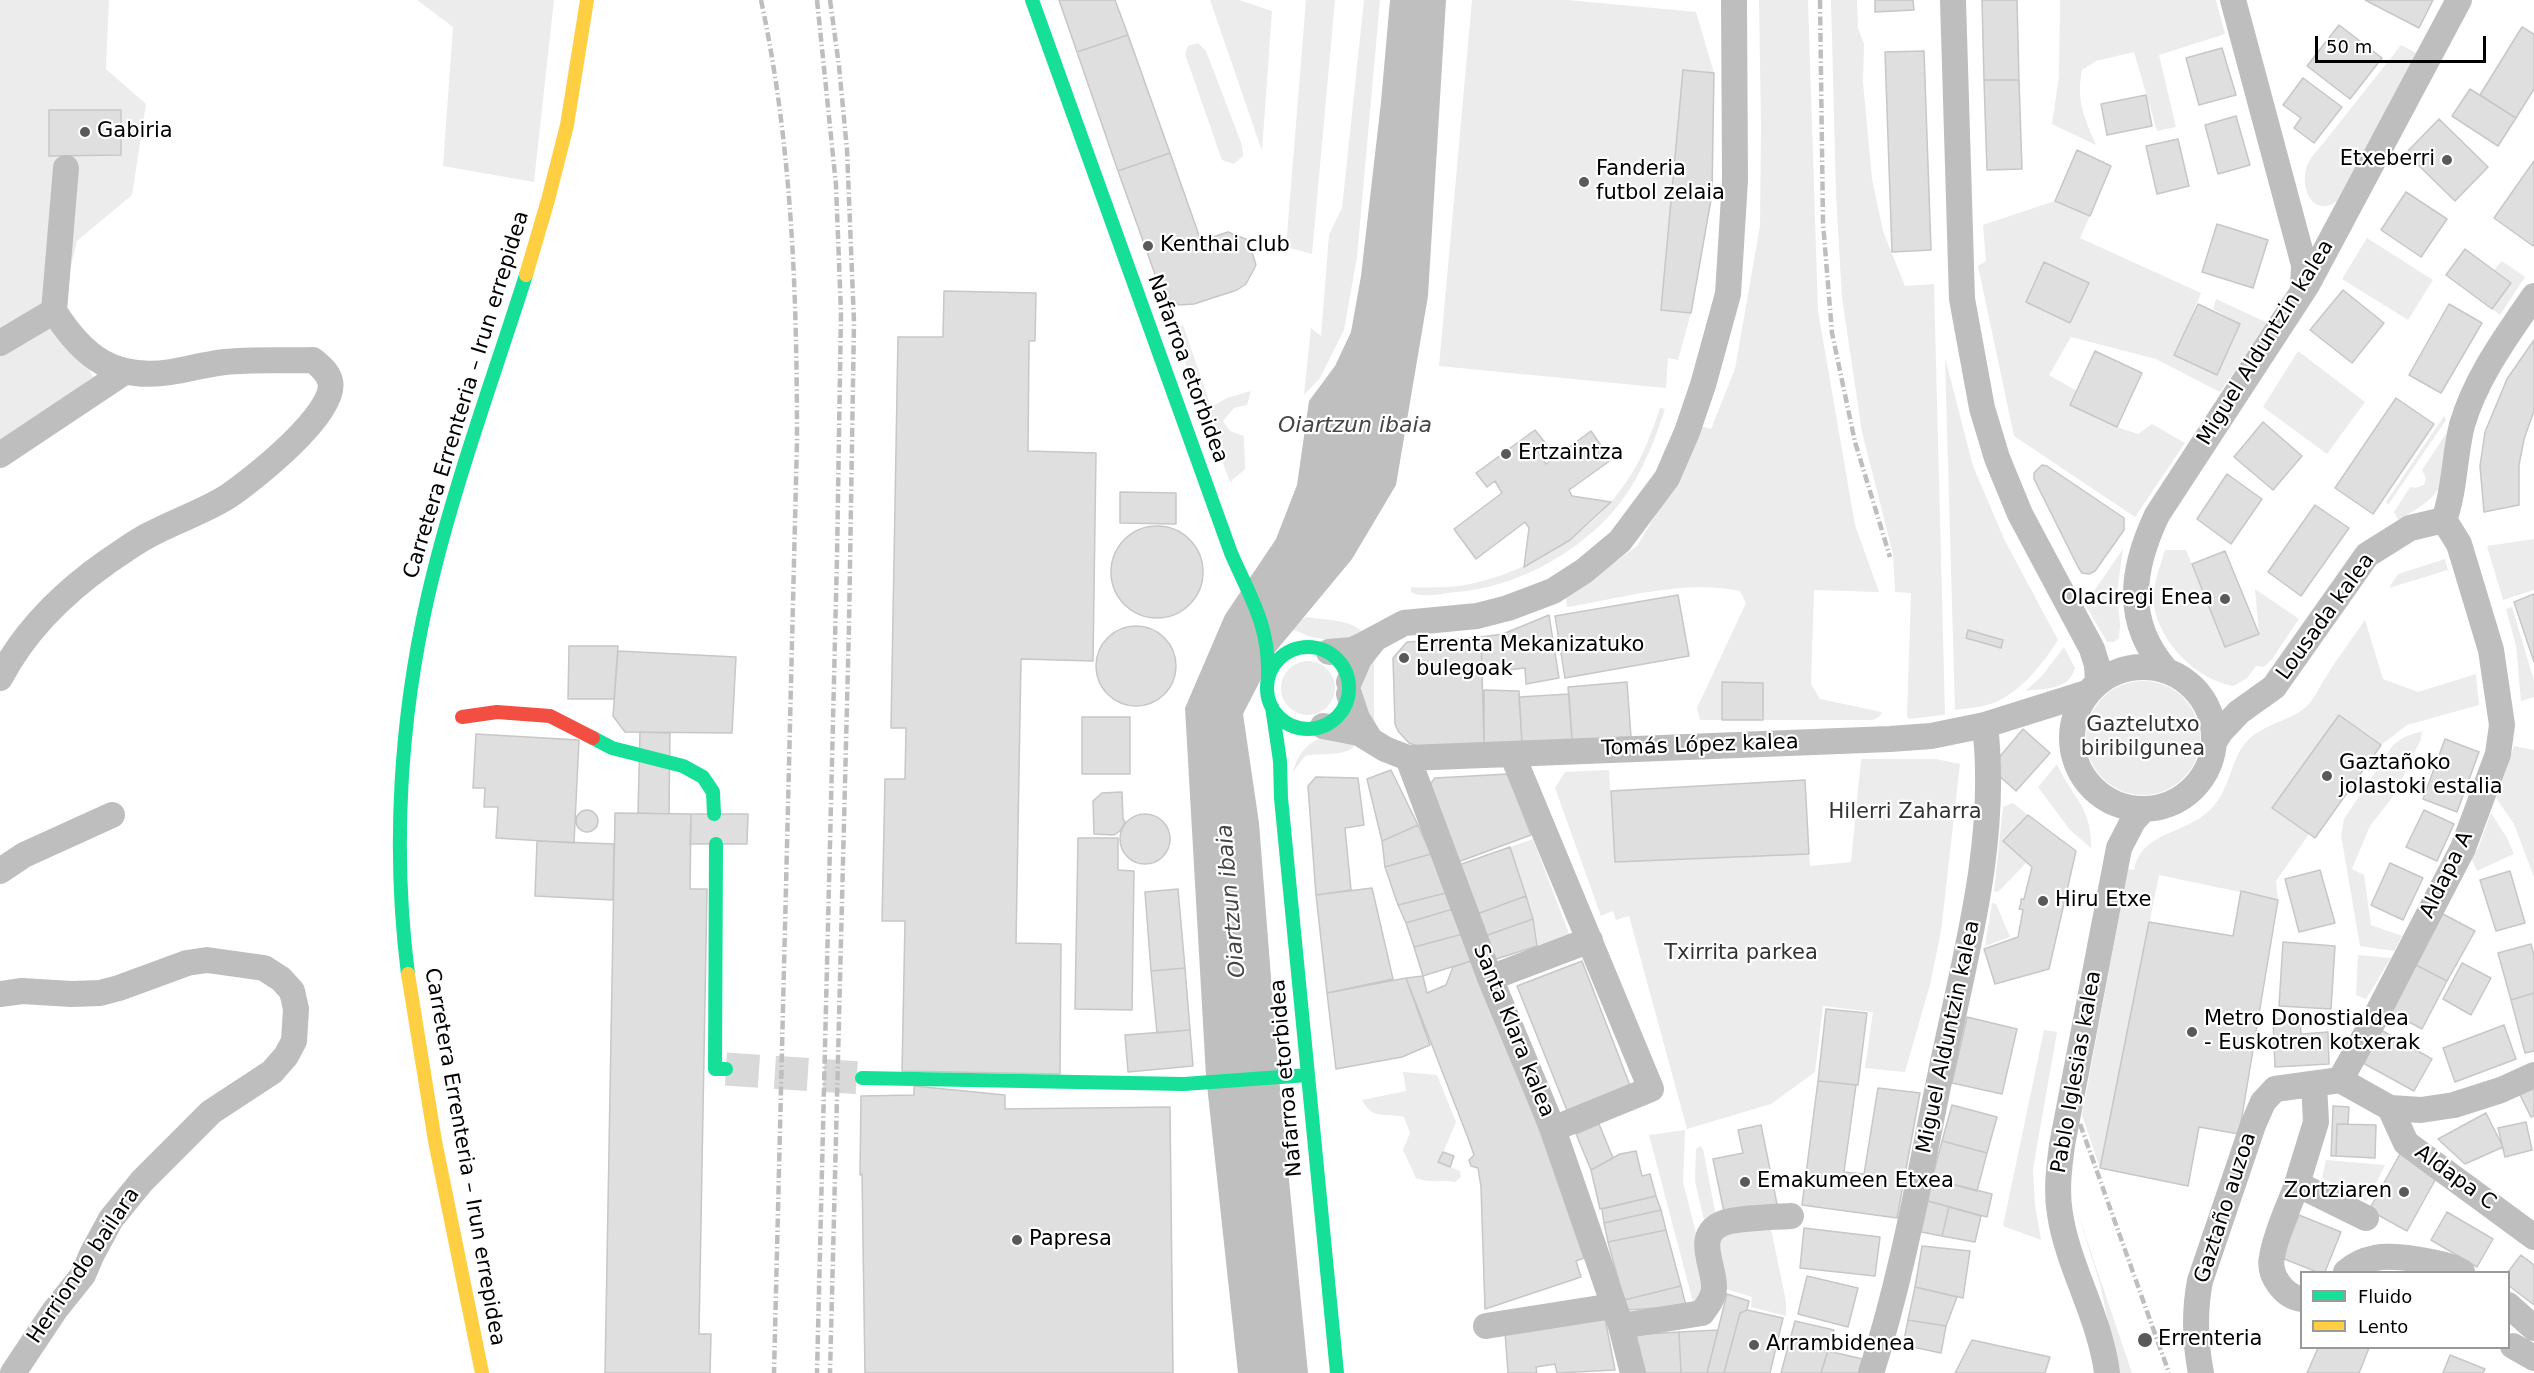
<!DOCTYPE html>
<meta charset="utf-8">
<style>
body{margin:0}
#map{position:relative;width:2534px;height:1373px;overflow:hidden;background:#fff;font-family:"DejaVu Sans",sans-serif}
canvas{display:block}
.legend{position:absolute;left:2300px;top:1271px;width:210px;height:78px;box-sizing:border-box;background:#fff;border:2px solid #999;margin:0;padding:8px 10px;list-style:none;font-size:18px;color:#000}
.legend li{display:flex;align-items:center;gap:12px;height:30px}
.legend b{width:30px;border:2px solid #999}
.scale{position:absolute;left:2315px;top:36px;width:171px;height:27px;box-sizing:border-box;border:3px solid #000;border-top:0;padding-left:8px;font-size:18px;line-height:21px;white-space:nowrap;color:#000;-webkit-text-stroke:4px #fff;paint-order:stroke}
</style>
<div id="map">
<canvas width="2534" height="1373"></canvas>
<ul class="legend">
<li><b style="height:8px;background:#16e098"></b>Fluido</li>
<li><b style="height:8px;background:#ffcf43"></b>Lento</li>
</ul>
<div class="scale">50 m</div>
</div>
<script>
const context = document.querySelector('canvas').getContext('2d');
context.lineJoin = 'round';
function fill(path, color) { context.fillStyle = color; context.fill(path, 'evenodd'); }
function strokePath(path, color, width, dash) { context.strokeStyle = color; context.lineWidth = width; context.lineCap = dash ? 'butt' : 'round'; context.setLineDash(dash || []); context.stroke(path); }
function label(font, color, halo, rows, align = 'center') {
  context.font = font + ' "DejaVu Sans",sans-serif'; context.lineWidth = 4.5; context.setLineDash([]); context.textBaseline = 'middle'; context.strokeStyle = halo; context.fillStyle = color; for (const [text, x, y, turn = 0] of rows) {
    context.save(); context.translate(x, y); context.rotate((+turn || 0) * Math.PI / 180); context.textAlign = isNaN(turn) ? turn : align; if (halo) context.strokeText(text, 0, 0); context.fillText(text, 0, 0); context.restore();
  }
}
const green = new Path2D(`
 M0,0h109l-3,69 40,35 -14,91 -55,46 -18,74 34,62 -93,69z
 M417,0h137l-20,182 -91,-16 10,-139z
 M1210,0h29l33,11 -10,140z
 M1306,0h29l-23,254 -26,-7z
 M1364,0h16l-23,257 -13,73 -24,48 -16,17 7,-67 10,8 8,-101 13,-27z
 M1472,0h96l128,12 18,61 -2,121 -21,119 -13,47 -10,-2 -2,30 -227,-22z
 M1759,0h49l10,311 37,214 24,67 -65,-2 -3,94 9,15 62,13 -3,5 -6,3h-110l-1,-37 -40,-1v38h-22l-3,-12 49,-105 -6,-12c-56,-12 -118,7 -173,16l-1,-9 71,-52 32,-53 31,-67 11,3 24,-60 25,-143 1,-99z
 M1831,0h26l1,28 6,16 -1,38 9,97 11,52 22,55 29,-2 11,430 -2,1 -34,4 -2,-3 4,-123 -16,-1 -2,-38 -31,-122 -20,-134 -6,-103z
 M2060,0h156l9,34 -66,21 17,72 -19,4 -23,-79 -38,9 -14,9c-6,30 2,47 14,75l-44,-21 7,-48z
 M1198,43l8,8 36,94 1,11 -9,8 -12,-4 -37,-106 3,-8z
 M2401,45l17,9 -75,142c-25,26 -45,-3 -36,-30 3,-10 16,-21 22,-30 24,-30 48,-61 72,-91z
 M2055,201l35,15 -10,22 121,55 -26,62 42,20 23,-51 -27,-15 3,-10 52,24 -48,69 -64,-33 -85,-22 -22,38 28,16 40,36 21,7 14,-10 33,19 -50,74 -121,-81 -36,-170 8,-5 -3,-36z
 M2367,238l66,42 -25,40 -66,-41z
 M2502,261l23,16 -25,38 -8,-6 19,-26 -17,-13z
 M1183,325l28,82 16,-9 24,-7 -4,14 -13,3 -11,13 7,10 14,5 1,33 -15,13 -57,-152z
 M2298,351l67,51 -38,52 -64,-47z
 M1945,358l28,108 32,75 53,99c-15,24 -36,50 -62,62 -12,5 -28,6 -41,8z
 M1660,408l5,1c-12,37 -28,77 -55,106 -39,42 -96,72 -153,77 -13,1 -35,7 -46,0v-5c18,1 41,1 59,-3 66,-14 132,-57 165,-116 11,-19 18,-40 25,-60z
 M2444,416l2,4 -58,85 -2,-3z
 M2451,426c-7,54 0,66 -53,94l-4,-8 16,-25 5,1 9,-3 2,-7 -4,-8z
 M2534,539v51l-31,10 -16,-54z
 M2123,549l-6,44 3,31 -1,14 -5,4h-7l-22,-38z
 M2165,550h21l39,97 34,-13 -4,-45 44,30 -27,40 -8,8 -8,-1 -9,12 -13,8c-36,-5 -76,-44 -80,-82 -2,-18 6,-37 11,-54z
 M2445,559l3,11 -59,18 9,-14z
 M2512,607l22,74v16l-13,4 -5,-55 -10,-37z
 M1306,617c19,3 43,2 57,15l-24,10 -28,-5 -22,-9z
 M2365,620l18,59 35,13 58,-18 3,31 -72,20 -26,20 -42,-30 -66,93 36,26 -33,47 2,19 -119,-25 -59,293 -18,-53 46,-246 6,1c8,-39 50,-35 76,-60 21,-21 20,-49 36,-68 14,-16 39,-20 56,-32 12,-8 16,-22 24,-33 12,-20 26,-38 39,-57z
 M2064,647l11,21c-7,23 -29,20 -50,23l16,-14z
 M1374,654v71c-19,-36 -19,-35 0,-71z
 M1281 688a27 27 0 1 1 54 0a27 27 0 1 1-54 0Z
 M2086 738a57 57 0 1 1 114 0a57 57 0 1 1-114 0Z
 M2422,731l-1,8 -26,55 -25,32 -18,43 12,6 7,50 31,11 -8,15 -34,-5 -19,-111 3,-16 49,-74 11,-8z
 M1325,736l31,8c-9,14 -36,8 -51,12l-12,16c5,-19 14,-29 32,-36z
 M2514,746l20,4v127l-20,-53 -18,-26z
 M1861,759h75l24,5 -19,167 -11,54 -25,87 -40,-4 8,-56 -50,-6 -8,66 -44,32 -84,25 -58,-213 -13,4 -3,-9 -12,5 -46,-128 10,-16 44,-2 6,92 194,-8 1,12 41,-4z
 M2057,764c15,34 35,42 34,84l-21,-18 -32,-43z
 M2013,803l15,12 -25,26 24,21 -29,30 -4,-1 9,-84z
 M2491,813l16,25 7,16 -37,17 -6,-13 7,-9z
 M1533,839l37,97 -33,10 -4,-27 -23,-72z
 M1992,903l4,1 14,33 -25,9z
 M2358,955l33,3 -25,41 -10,-4z
 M2044,1030l13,2 -24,137 2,36 6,35 -38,-14z
 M1403,1072l34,3 19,47 -17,40 21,9 1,6 -6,5c-15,-3 -26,2 -39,-4l-13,-28 7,-17 -6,-16c-19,-5 -30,5 -42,-17l44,-9z
 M1685,1130l-2,52 27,106 -16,18 -45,-171z
 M1700,1146l3,3 14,72 -7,2 -6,-3 -9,-39 1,-32z
 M2326,1160l59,5 -18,36 -45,-23z
 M2077,1211l55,162h-13l-19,-89z
 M1770,1224l16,77v15l-35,-9 1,-10 -26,-8 -13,-52z`);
const water = new Path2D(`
 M1390,0h56l-18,296 -32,189 -44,74 -77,93 -32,62 16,109 19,245 30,305h-70l-32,-297 -21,-368 40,-93 51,-76 21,-54 12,-84 26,-35 16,-34 10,-56 20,-174z`);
const building = new Path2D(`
 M1059,0h56l13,35 -51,17z
 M1875,0h38l1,10 -39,2z
 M1982,0h35l2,80h-35z
 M2365,0h68l-14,28z
 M2339,25l43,33 -32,41 -43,-33z
 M2522,27l12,7v55l-18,29 -36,-23z
 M1128,35l42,118 -52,18 -41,-119z
 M2222,48l14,47 -37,10 -13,-47z
 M1924,51l7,199 -39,2 -7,-200z
 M1683,70l31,3 -2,121 -21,119 -30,-3z
 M2303,78l39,29 -28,36 -20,-15 7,-10 -18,-13z
 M1984,80h35l3,89 -35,1z
 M2470,89l46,29 -18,28 -46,-30z
 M2146,95l6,31 -45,9 -6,-31z
 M49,110h72v45l-72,1z
 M2236,116l14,49 -32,9 -13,-49z
 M2439,119l49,48 -33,34 -49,-48z
 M2178,139l11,47 -32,8 -11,-48z
 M2077,150l34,16 -21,50 -35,-15z
 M1170,153l31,88 27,-9 20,8 8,25 -10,19 -9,6 -43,14 -15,1 -17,-11 -44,-123z
 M2534,161v83l-1,2 -39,-28z
 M2406,192l41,27 -26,38 -40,-27z
 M2217,224l51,16 -15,48 -51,-16z
 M2465,249l46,34 -19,26 -46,-34z
 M2044,262l45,21 -19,40 -44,-21z
 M2343,290l41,33 -32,40 -42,-33z
 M944,291l92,2 -1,48h-6l-1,110 68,2 -3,208 -72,-2 -5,284 45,1 -1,130 -158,-3 3,-150h-23l3,-142h20l1,-51h-15l7,-391h45z
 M2198,304l42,20 -23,51 -43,-20z
 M2449,304l33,19 -41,70 -32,-18z
 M2534,340v71l-10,28 -5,26v40l-35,7 -4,-46 5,-34 22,-53z
 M2095,351l47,22 -25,54 -47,-22z
 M2396,398l38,26 -61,90 -38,-26z
 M2263,422l39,34 -29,34 -39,-33z
 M1535,430l11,14 -9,6 9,14 45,-33 20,29 -42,30 3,6 39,6 -41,38 -46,27 5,-39 -4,-6 -49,37 -22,-30 48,-36 -7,-12 -8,6 -11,-14z
 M2042,465l5,1 77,52v12l-29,41 -6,3 -7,-1 -4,-6 -44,-88v-6z
 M2227,474l35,25 -31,45 -34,-25z
 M1120,492l56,1v31l-56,-1z
 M2315,505l34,23 -48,68 -33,-24z
 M1111 572a46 46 0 1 1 92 0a46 46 0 1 1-92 0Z
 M2225,551l34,83 -34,13 -33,-83z
 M2534,594v68l-20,-60z
 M1678,595l11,61 -124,22 -10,-62z
 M1549,615l10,63 -33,6 -1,-16 -43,5 -1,-36 22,-3z
 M1096 666a40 40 0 1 1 80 0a40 40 0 1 1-80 0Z
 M1968,630l35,10 -2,8 -35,-10z
 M1481,637l3,107 -67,2 -8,-3 -11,-12 -3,-7 -2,-66 14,-16z
 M569,646h49l-4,53h-46z
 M618,651l118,6 -4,76 -107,-1 -12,-16z
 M1627,682l4,55 -59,3 -4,-53z
 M1722,682l41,1v37h-41z
 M1484,690l35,1 3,52 -38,1z
 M1569,694l3,46 -50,3 -3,-46z
 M2339,715l42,30 -66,93 -43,-30z
 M1082,717h48v57h-48z
 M2023,729l27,24 -34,38 -19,-17v-14z
 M640,732l30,1 -1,81 -31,-1z
 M476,734l103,6 -5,103 -78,-5 2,-31h-14l1,-19h-12z
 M2445,739l34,13 -22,60 -34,-13z
 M1391,770l27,55 -36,16 -15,-62z
 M1508,774l23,61 -73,27 -30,-75 7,-9z
 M1316,777l42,1 6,47 -19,3 6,62 -35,5 -8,-109z
 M1805,780l4,74 -194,8 -4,-71z
 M1122,792l1,27 2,3 -5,9 -6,4 -20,-1 -1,-33 9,-8z
 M576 821a11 11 0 1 1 22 0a11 11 0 1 1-22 0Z
 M2424,810l30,14 -17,37 -31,-14z
 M615,813l76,1 -1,75h17l-8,445h12l-1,39h-105z
 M1120 839a25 25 0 1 1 50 0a25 25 0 1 1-50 0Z
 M691,814h57l-1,30h-57z
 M2028,815l48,36 -27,118 -54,15 -11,-35 34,-12 5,-27 -4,-1 2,-6v-4h3l8,-32 -29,-26z
 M1418,825l13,29 -46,13 -3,-26z
 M1078,838h40v32l16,1 -2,139 -57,-1z
 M537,841l77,3 -1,56 -78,-4z
 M1510,847l16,49 -49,18 -18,-49z
 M1431,854l15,39 -48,12 -13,-38z
 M2390,863l33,15 -20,42 -32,-15z
 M2320,870l15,53 -36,9 -14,-53z
 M2510,871l15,52 -29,8 -16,-51z
 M1372,888l21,91 -66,14 -11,-98z
 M1178,889l7,79 -34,3 -6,-79z
 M2241,891l37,9 -39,234 -40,-7 -11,59 -88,-18 49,-246 84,14z
 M1446,893l7,16 -47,14 -8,-18z
 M1526,896l7,23 -48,17 -8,-22z
 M1453,909l10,25 -49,13 -8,-24z
 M2441,913l34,18 -28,50 -33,-17z
 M1533,919l4,27 -44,14 -8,-24z
 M1463,934l11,26 -51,16 -9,-29z
 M2283,942l52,4 -4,63 -52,-3z
 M2531,944l3,11v38l-23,7 -13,-47z
 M1474,960l67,174 43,124 -8,3 5,16 -96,32 -4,-122 -3,-19 -7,-2 -2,-6 5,-5 -6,-17 -62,-160 17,-2 4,17 19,-8 7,-18z
 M1582,961l49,127 -63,25 -51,-127z
 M2462,963l29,15 -20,37 -28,-16z
 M2414,964l33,17 -25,48 -33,-18z
 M1185,968l5,62 -33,3 -6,-62z
 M1406,978l24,67 -28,12 -66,12 -9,-76z
 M2534,993v58l-9,2 -14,-53z
 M1826,1009l41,4 -9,72 -40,-4z
 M1967,1017l50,12 -15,65 -50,-11z
 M2300,1017l1,17 27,-2 1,32 -54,3 -2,-48z
 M2504,1025l12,34 -61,23 -12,-34z
 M1190,1030l3,36 -65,6 -3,-37z
 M2381,1030l51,29 -18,32 -51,-28z
 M1818,1081l38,4 -12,87 9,1 11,1 14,-86 42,5 -23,125 -95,-13z
 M2534,1084v32l-3,1 -13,-26z
 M914,1086l91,9v14l165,-2 3,266h-308l-3,-199 -2,1 1,-79 53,-1z
 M1952,1105l45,12 -10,36 -45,-12z
 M2333,1106l16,1 -1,17h-11l-1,32h-5z
 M2486,1113l17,34 -38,17 -27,-25z
 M2526,1122l6,28 -27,7 -7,-29z
 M1599,1124l14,34 -22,12 -15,-36z
 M2337,1124l39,1 -1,33 -39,-2z
 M1761,1125l17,84 -54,3 -11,-53 30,-6 -5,-23z
 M1942,1141l45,12 -10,38 -45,-12z
 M1636,1151l6,25 8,-2 6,22 -56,13 -9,-39 29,-16z
 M1443,1152l11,4 -4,11 -12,-5z
 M2401,1152l38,21 -32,58 -38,-21z
 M1932,1179l60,15 -5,23 -59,-16z
 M1656,1196l5,14 -57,13 -2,-14z
 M1928,1201l21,6 -7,29 -21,-4z
 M1949,1207l32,9 -6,26 -33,-6z
 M1661,1210l5,20 -58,12 -4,-19z
 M2447,1212l46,27 -16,28 -46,-27z
 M2299,1215l42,17 -16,40h-8l-35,-14z
 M1804,1228l76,9 -5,39 -75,-8z
 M1666,1230l15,56 -57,14 -16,-58z
 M1922,1246l48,5 -7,47 -48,-11z
 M2521,1255l13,10v40l-26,-20v-13z
 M1807,1276l51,12 -10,39 -50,-13z
 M1681,1286l5,20 -59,4 -3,-10z
 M1915,1287l42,10 -11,29 -38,-6z
 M1727,1294l22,7 -2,9 -7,3 -16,60h-17z
 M1747,1310l36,8 -13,55h-46l16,-60z
 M1605,1318l10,52 -58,3 -2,-9 -19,3 1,6h-29l-3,-41z
 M1908,1320l38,6 -5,27 -38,-8z
 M1795,1321l39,9 -13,43h-40z
 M1718,1330l-11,43h-26l-2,-41z
 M1679,1332l2,41h-36l-11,-38z
 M1972,1340l78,17 -5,16h-90z
 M2318,1348h51l-10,25h-52z
 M1828,1351l39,9 -3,13h-43z
 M2450,1355l35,14 -2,4h-40z`);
const secondaryTunnel = new Path2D(`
 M726,1069l136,9`);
const street = new Path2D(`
 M1953,0l9,299 20,109 15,50 23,56 72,135 5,16 1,17
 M2233,0l71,265 -1,26
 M54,311l12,-143
 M0,343l54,-32c29,46 60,70 117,61 18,-3 36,-8 54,-10 29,-3 59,-1 88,-2 7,6 14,11 17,21 9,31 -79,100 -103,116 -24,15 -52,24 -78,38 -14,7 -28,18 -42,27 -44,31 -82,68 -107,116
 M0,455l123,-82
 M2444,520c11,-30 10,-63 18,-95 14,-48 44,-88 72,-129
 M1329,652l23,-2 11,-5 41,-22 73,-7 31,-8 45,-17 31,-20 36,-30 47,-63 20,-46 16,-47 25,-91 7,-114 -1,-180
 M2072 738a71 71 0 1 1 142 0a71 71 0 1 1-142 0Z
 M2166,670c-42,-48 -35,-100 -9,-155l150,-230 152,-285
 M1349,682l10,-23 15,-19
 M1349,694l8,24 13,21
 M1323,726l36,7 26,16 23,9 482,-19 41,-3 54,-11 102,-32
 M2214,742l7,-11 18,-19 35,-25 93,-132 43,-27 34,-8
 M1512,754l139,335 -98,40
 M1408,758l82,220 63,151 68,197 12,47
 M0,871l24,-16 88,-40
 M1490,978l100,-38
 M0,994l22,-3 50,3 28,-1 19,-5 68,-25 20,-3 57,8 17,11 11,12 4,18 -2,32 -8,15 -14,16 -61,40 -69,69 -31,38 -19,35 -9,21 -28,35 -42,63
 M2340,1080l34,-60 89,-172 35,-94 4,-29 -11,-75 -32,-106 -15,-24
 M2314,1084l2,38 -19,62 69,34
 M2390,1108l16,35 128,94
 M2297,1184c-8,23 -21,48 -25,73 -4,18 12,40 30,42
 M2346,1272c8,-7 18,-12 29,-14 18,-4 72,4 87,14
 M2508,1305l26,23
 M1486,1326l127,-20
 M1621,1326l81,-13c6,-8 12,-16 12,-25 1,-22 -20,-51 7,-64 12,-6 55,-7 70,-8
 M2513,1346l21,12
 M1871,1373c34,-105 51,-213 74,-320 23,-108 53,-217 40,-328
 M2107,1373c-7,-56 -39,-106 -47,-159 -4,-23 -1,-46 2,-69l57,-297 14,-27 10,-11
 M2201,1373c-6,-31 -7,-61 -1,-92l53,-156 10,-23 12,-13 65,-9 50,28 31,2 33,-5 47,-15 33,-15`);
const fast = new Path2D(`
 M1032,0l199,553c20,46 39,73 37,126
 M1267 688a41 41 0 1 1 82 0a41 41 0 1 1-82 0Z
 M1272,707l8,54 1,37 56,575
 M593,738l19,10 71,18 20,11 10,15 1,22
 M716,844l-1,225h11
 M408,974c-16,-125 -8,-255 20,-378 25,-109 64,-214 98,-321
 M862,1078l322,6 124,-9`);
const slow = new Path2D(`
 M526,275l22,-75 19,-75 20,-125
 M408,974l27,167 47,232`);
const jam = new Path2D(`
 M462,717l35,-5 53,4 43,22`);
const rail = new Path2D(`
 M761,0c31,145 36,293 36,441l-23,932
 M817,0l19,185 5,128 -4,245 -20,815
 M830,0l9,66 8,84 7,172 -5,304 -19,747
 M1820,0l3,223 9,110 23,109 35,115
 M2080,1124l89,249`);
const markers = [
 [85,132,6,"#595959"],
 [2447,160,6,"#595959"],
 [1584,182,6,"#595959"],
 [1148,246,6,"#595959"],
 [1506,454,6,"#595959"],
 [2225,599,6,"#595959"],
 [1404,658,6,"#595959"],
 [2327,776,6,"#595959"],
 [2043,901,6,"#595959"],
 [2192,1032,6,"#595959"],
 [1745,1182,6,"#595959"],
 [2404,1192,6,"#595959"],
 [1017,1240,6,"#595959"],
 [2145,1340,8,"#595959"],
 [1754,1345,6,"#595959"]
];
const poiNames = [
 ["Gabiria",97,132],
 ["Etxeberri",2435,160,"right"],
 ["Fanderia",1596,170],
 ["futbol zelaia",1596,194],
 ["Kenthai club",1160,246],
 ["Ertzaintza",1518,454],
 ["Olaciregi Enea",2213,599,"right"],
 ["Errenta Mekanizatuko",1416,646],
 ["bulegoak",1416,670],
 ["Gaztañoko",2339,764],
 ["jolastoki estalia",2339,788],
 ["Hiru Etxe",2055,901],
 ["Metro Donostialdea",2204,1020],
 ["- Euskotren kotxerak",2204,1044],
 ["Emakumeen Etxea",1757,1182],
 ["Zortziaren",2392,1192,"right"],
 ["Papresa",1029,1240],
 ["Errenteria",2158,1340],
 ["Arrambidenea",1766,1345]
];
const streetNames = [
 ["Miguel Alduntzin kalea",2266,343,-58],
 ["Nafarroa etorbidea",1187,369,70],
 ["Carretera Errenteria – Irun errepidea",467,395,-73],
 ["Lousada kalea",2326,617,-54],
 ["Tomás López kalea",1700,746,-2],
 ["Aldapa A",2447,875,-64],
 ["Santa Klara kalea",1513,1031,68],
 ["Miguel Alduntzin kalea",1949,1037,-78],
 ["Pablo Iglesias kalea",2077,1072,-80],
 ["Nafarroa etorbidea",1287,1078,-95],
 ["Carretera Errenteria – Irun errepidea",464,1157,80],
 ["Aldapa C",2455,1178,36],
 ["Gaztaño auzoa",2226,1208,-72],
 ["Herriondo bailara",84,1266,-56]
];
const parkNames = [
 ["Gaztelutxo",2143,726],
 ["biribilgunea",2143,750],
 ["Hilerri Zaharra",1905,813],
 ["Txirrita parkea",1741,954]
];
const waterNames = [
 ["Oiartzun ibaia",1355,426],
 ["Oiartzun ibaia",1232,901,-95]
];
fill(green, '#ececec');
fill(water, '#bfbfbf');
fill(building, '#dfdfdf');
strokePath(building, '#c7c7c7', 1.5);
strokePath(secondaryTunnel, '#d9d9d9', 33, [33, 16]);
strokePath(street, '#bebebe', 26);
strokePath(fast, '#16e098', 14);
strokePath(slow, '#ffcf43', 14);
strokePath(jam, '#f24e42', 14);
strokePath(rail, '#bebebe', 4.5, [9, 3, 1.5, 3]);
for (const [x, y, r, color] of markers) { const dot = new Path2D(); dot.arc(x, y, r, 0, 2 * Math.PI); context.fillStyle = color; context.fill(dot); strokePath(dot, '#fff', 2); }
label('21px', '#000', '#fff', poiNames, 'left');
label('21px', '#000', '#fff', streetNames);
label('21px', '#333', '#fff', parkNames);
label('italic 22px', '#444', '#fff', waterNames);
</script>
